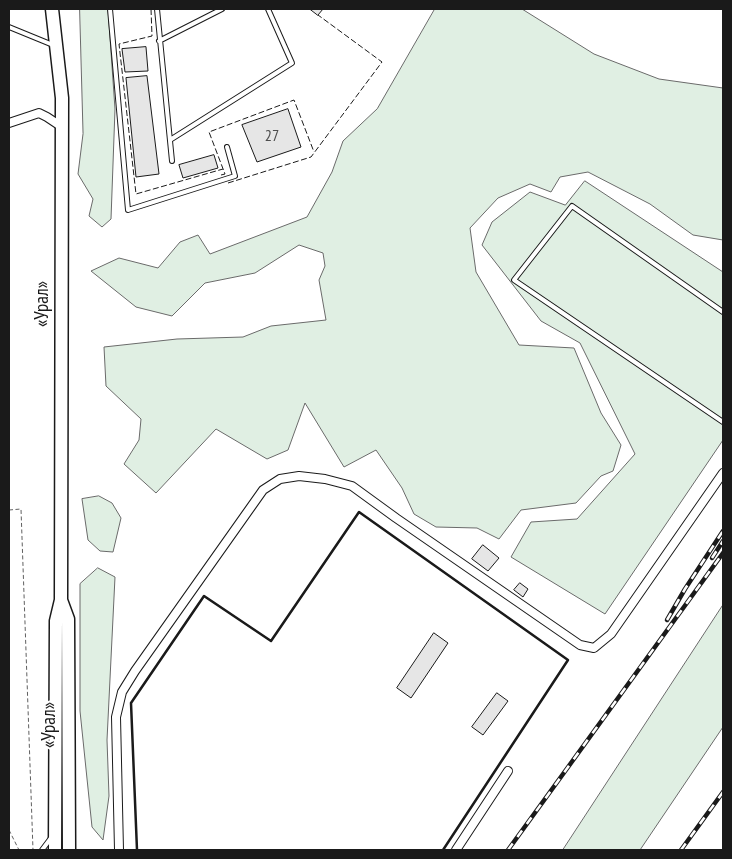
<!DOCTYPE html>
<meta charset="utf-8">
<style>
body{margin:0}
#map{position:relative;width:732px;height:859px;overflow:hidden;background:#fff;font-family:"PT Sans Narrow",sans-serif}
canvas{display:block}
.frame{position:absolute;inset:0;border:10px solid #1a1a1a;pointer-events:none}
</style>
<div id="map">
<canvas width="732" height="859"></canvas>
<div class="frame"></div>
</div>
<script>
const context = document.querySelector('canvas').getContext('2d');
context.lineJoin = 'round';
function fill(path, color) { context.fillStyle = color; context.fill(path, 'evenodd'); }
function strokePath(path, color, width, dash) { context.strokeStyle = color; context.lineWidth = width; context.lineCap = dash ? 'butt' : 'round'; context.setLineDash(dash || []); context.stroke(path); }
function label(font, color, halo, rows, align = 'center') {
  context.font = font + ' "PT Sans Narrow",sans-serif'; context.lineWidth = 4; context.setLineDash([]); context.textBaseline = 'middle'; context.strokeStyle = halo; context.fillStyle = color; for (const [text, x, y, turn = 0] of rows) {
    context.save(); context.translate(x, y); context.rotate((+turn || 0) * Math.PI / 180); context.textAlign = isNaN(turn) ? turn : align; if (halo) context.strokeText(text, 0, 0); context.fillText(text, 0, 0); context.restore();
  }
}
const green = new Path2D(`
 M80,9h28l7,100 -4,110 -9,8 -13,-11 4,-17 -15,-25 5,-40z
 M435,9h87l72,45 65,25 64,9v152l-30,-5 -43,-31 -62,-32 -28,5 -9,15 -21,-8 -32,14 -28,30 6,44 43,73 55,3 27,65 20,32 -8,26 -12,5 -25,27 -55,7 -22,29 -22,-11 -41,-1 -22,-13 -12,-26 -26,-38 -32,17 -39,-64 -17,47 -21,9 -51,-30 -60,64 -32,-29 15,-24 2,-21 -35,-33 -2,-39 73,-8 66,-2 28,-11 55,-6 -7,-40 6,-14 -2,-13 -24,-8 -44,28 -50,10 -33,33 -36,-9 -45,-36 28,-13 39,10 22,-26 18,-7 12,19 97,-37 25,-45 11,-31 34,-32z
 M585,181l138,91v168l-118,174 -94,-57 20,-35 46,-3 58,-65 -55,-111 -39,-22 -59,-76 10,-23 38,-30 35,13z
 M99,496l13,7 9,15 -8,34 -13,-1 -12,-11 -6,-41z
 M98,568l17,9 -8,163 2,56 -6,44 -11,-13 -12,-116v-127z
 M723,605v122l-83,123h-77z`);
const building = new Path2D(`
 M310,9h13l-5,6z
 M146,47l2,24 -23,1 -3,-23z
 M147,76l12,98 -23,3 -10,-99z
 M288,109l13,38 -44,15 -15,-37z
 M214,155l4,13 -35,10 -4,-13z
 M483,545l16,13 -11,13 -16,-12z
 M520,583l8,6 -5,8 -9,-7z
 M434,633l14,10 -37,55 -14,-10z
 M497,693l11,8 -25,34 -11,-8z`);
const path = new Path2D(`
 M9,510l12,-1 12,341
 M9,830l10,20`);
const service = new Path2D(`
 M110,9l18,201 107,-34 -8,-29
 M157,9l15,152
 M9,27l44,18
 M159,41l63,-32
 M170,140l122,-77 -24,-54
 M723,312l-151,-106 -58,74 209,142
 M42,850l9,-12`);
const minor = new Path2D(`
 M9,123l30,-10 8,4 15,10
 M119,850l-3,-133 6,-25 13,-21 128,-181 17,-11 19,-3 26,3 27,7 44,32 184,127 14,3 17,-14 112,-161
 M456,850l52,-79`);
const trunk = new Path2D(`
 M52,9l10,89 -1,502 -5,21 -1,229
 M61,600l7,19 1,231`);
const rail = new Path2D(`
 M712,558l11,-17
 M667,620l18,-31 38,-58
 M508,850l215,-297
 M681,850l42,-58`);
const fence = new Path2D(`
 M151,9l1,27 -33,8 17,150 87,-25
 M221,175l4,-1 -16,-42 85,-32 20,52
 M228,183l83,-26 71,-95 -64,-47`);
const wall = new Path2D(`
 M137,850l-6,-147 73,-107 67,45 88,-129 209,148 -125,190`);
const numberNames = [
 ["27",272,136]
];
const streetNames = [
 ["«Урал»",43,304,-90],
 ["«Урал»",50,725,-90]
];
fill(green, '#e0efe3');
strokePath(green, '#6a6a6a', 1);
fill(building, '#e6e6e6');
strokePath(building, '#1a1a1a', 1);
strokePath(service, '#1a1a1a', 6);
strokePath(minor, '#1a1a1a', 10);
strokePath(trunk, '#1a1a1a', 15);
strokePath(path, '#5f5f5f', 1, [4, 2.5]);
strokePath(service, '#fff', 4);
strokePath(minor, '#fff', 8);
strokePath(trunk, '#fff', 12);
strokePath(rail, '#1a1a1a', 4.5);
strokePath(rail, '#fff', 2.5, [8]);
strokePath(fence, '#1a1a1a', 1, [6, 2.5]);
strokePath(wall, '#1a1a1a', 2.5);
label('16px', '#4d4d4d', null, numberNames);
label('19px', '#1a1a1a', '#fff', streetNames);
</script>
